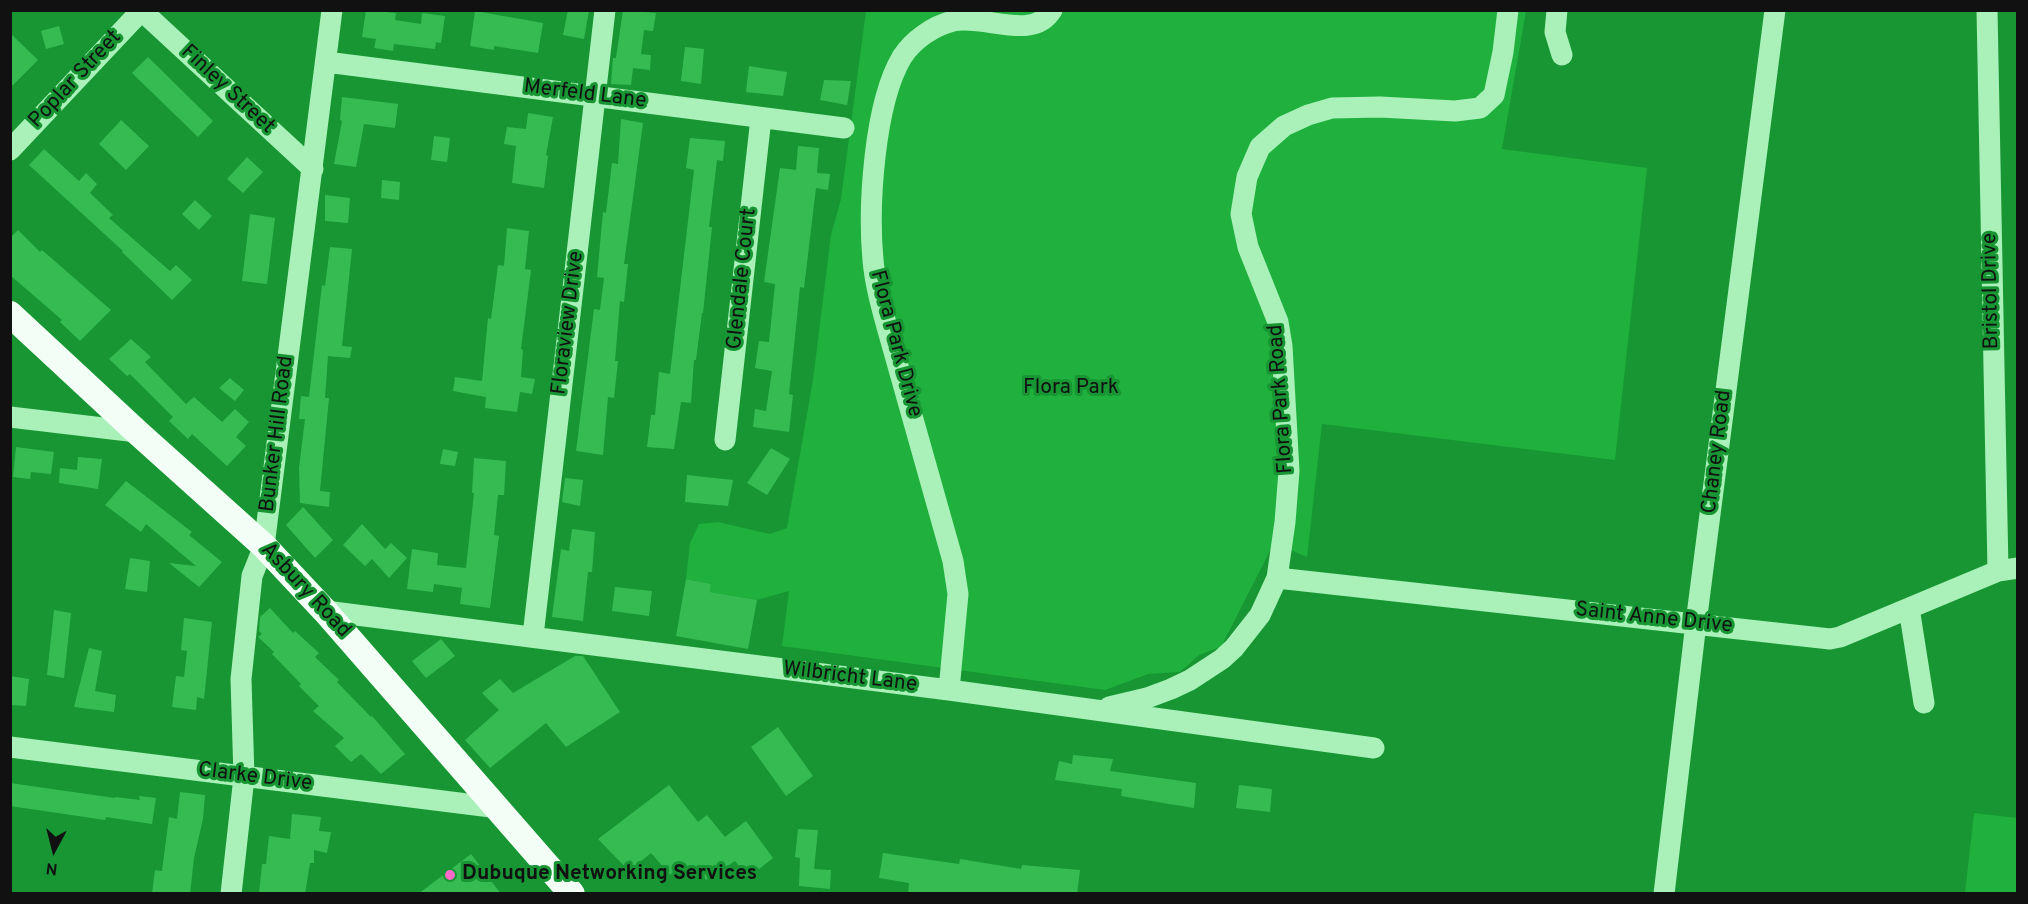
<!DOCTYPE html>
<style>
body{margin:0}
#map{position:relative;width:2028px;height:904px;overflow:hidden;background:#179633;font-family:Overpass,sans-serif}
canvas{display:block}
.frame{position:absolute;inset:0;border:12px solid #111;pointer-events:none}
.north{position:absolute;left:24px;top:820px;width:60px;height:60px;-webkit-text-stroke:4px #179633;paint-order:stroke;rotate:187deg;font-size:16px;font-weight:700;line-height:24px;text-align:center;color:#111}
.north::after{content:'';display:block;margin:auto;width:21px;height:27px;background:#111;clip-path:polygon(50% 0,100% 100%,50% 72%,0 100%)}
</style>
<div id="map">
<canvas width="2028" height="904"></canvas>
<div class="frame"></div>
<div class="north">N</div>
</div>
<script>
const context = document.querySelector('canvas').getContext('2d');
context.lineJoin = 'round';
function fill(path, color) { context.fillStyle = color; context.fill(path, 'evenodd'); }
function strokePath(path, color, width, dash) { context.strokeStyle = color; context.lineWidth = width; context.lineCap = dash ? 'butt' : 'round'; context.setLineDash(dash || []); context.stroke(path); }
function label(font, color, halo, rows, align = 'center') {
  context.font = font + ' Overpass,sans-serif'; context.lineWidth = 6; context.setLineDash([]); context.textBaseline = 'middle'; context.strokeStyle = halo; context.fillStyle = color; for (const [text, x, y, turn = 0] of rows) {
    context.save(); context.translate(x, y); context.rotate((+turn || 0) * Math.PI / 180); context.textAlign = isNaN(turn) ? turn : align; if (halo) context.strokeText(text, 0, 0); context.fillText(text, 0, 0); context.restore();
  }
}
const green = new Path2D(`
 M866,11h660l-24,138 145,19 -32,292 -293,-36 -15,133 -33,-14 -53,104 -22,8 -19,17 -32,2 -43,16 -323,-44 7,-55 -32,9 -47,-8 1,-8 -25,-5 4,-36 9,-19 19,-2 52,12 17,-6 26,-148 18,-145 10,-36z
 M1974,813l43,5v75h-52z`);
const building = new Path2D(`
 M366,10l30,3 -1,7 26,4 1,-11 23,3 -4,27 -5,-1 -1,7 -41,-5 -1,7 -19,-3 2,-9 -14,-2z
 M568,10h21l-5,29 -21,-4z
 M623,10l33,3 -3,18 -9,-1 -3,24 10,1 -1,15 -17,-2 -2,17 -20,-1 2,-26h3z
 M475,11l68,12 -5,30 -44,-7v4l-24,-4z
 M59,26l5,18 -18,5 -5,-18z
 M10,33l28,27 -28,28z
 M685,47l19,2 -3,35 -20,-3z
 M148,57l65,64 -15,16 -66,-64z
 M749,66l38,6 -4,24 -37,-4z
 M824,80l27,1 -4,24 -27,-5z
 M342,97l56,7 -3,24 -31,-4 -8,43 -22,-3 8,-43 -2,-1z
 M528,113l25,4 -7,38 2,1 -4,32 -32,-5 4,-37 -12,-2 3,-17 19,2z
 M621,119l22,4 -19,141h4l-4,38 -4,-1 -5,60h3l-4,37 -6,-1 -5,58 -27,-4 18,-142 6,1 4,-32 -7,-1 6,-65 3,1 6,-50 6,1z
 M121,120l28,26 -23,24 -27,-26z
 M434,136l16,2 -3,24 -16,-2z
 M690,138l35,3 -2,20 -6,-1 -8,67h3l-9,86h-1l-6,47h-2l-3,43 -10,-1 -7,47 -27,-2 4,-32h4l4,-43 11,2 24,-204 -8,-2z
 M798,146l21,2 -2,25 13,1 -2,16 -12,-2 -12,100 -4,-1 -6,59 -5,48 4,1 -4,37 -36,-5 2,-18 11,2 6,-40 -17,-3 4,-27 10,1 6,-58 -11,-2 16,-114 16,2z
 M44,149l35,32 7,-8 11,11 -7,9 23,22 -4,3 61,53 6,-6 16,15 -20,20 -50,-48 1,-1 -94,-86z
 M247,157l16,15 -20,21 -16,-14z
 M382,180l18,2 -1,18 -18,-2z
 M325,195l25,3 -2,25 -23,-2z
 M195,200l17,16 -13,14 -17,-16z
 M250,214l25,4 -8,66 -25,-3z
 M507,228l22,3 -4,38 6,1 -10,79 2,1 -2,27 14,2 -3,15 -12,-2 -3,20 -32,-4 1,-11 -33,-6 2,-14 27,4 6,-63 3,1 7,-54 6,1z
 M18,230l22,22 2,-2 69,60 -31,31 -20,-19 2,-2 -52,-45v-37z
 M330,247l22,2 -10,97 10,1 -2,11 -22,-2 -3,42h4l-9,93 10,1 -1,15 -29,-4 -1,-35 6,-49h-6l2,-23 8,1 13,-112 3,1z
 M131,339l20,18 -6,5 41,42 8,-7 28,25 13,-13 14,13 -13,15 10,9 -19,20 -35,-32 -4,5 -19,-18 4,-4 -43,-43 -3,2 -18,-17z
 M230,378l14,12 -9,11 -16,-13z
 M16,447l38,5 -3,22 -20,-2 -1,7 -17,-2z
 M771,448l19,11 -23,36 -20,-12z
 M443,449l15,3 -3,14 -15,-2z
 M78,457l24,2 -4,30 -39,-6 1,-15 17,2z
 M474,458l32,3 -2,34h-6l-4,40 5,1 -9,72 -30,-4 2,-16 -28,-4 -1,8 -26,-3 5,-40 26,4 -1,12 29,3 8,-75h-2z
 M687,475l46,5 -5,26 -43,-4z
 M565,478l18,2 -3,26 -18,-4z
 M126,481l66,51 -3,3 33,27 -23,25 -30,-24 27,3 -50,-42 -5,8 -36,-27z
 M303,507l30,33 -18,18 -29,-33z
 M362,524l23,25 6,-6 16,15 -18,20 -17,-19 -7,7 -22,-21z
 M572,529l23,3 -3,40h-4l-5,49 -31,-4 9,-68 8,2z
 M130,558l20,3 -3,31 -22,-3z
 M686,579l25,5 -1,8 47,8 -9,49 -72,-13z
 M615,587l37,4 -3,25 -37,-5z
 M270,608l23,25 2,-2 24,22 -4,4 24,23 -2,2 34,35 1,-1 33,38 -24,20 -20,-20 -10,8 -16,-16 9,-8 -31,-27 6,-5 -20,-20 2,-2 -29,-30 2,-2 -16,-15 4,-3 -3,-3 1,-14z
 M54,610l17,3 -7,65 -17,-3z
 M184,618l28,4 -8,77 -7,-2 -1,13 -24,-3 4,-31 8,1 3,-26 -6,-1z
 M441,639l14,17 -29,22 -14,-17z
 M89,648l13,3 -7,40 21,4 -2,17 -40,-5z
 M575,656h8l37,56 -54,35 -20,-24 -56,45 -25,-28 34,-30 -17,-17 18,-14 13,14z
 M10,676l19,3 -3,27 -16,-1z
 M778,727l35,49 -27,20 -35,-49z
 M1073,755l40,4 -3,12 86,12 -2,25 -73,-12 1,-7 -67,-9 4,-19 13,3z
 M10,783l105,15v-1l25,3 -1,-4 17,2 -4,26 -46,-7 -1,3 -95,-14z
 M669,785l29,37 9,-7 18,22 21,-16 27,37 -25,20 -13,-17 -29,19 -9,-12 -14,10 -4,-4 -6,4 -22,-25 -22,18 -31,-32z
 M1239,785l33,4 -2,23 -34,-4z
 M180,792l25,3 -2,24 -9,39 -4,36h-38l3,-24 7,1 7,-54 8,2z
 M292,814l29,3 -2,14 12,1 -4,21 -13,-3v13h-4l-5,31h-46l3,-30h4l3,-28 21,3z
 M798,829l20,1 -4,39 17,1 -1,19 -31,-3 1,-28 -5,-1z
 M883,853l76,11 1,-5 61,10 1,-4 58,5 -3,24h-169l1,-11 -30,-5z
 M471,854l30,40h-83z`);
const minor = new Path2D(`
 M141,10l172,159
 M1557,10l-2,22 7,23
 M1987,10l11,561
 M326,62l518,66
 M10,150l131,-139
 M10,417l127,15
 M725,440l36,-322
 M1277,578l553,61 10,-2 158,-66 20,-3
 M1909,608l15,95
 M325,611l624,79 425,58
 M533,636l72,-626
 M949,690l9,-96 -5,-33 -66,-234c-6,-22 -12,-44 -14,-67 -5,-54 1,-156 29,-203 11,-17 31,-31 51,-36 32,-7 80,21 99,-11
 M1109,707l38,-9 24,-9 19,-9 32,-21 12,-11 26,-33 17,-37 8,-56 4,-51 -7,-125 -4,-24 -30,-75 -7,-33 6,-37 13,-30 24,-21 24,-11 24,-7 48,-1 75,4 25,-3 14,-13 9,-43 5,-42
 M10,747l489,61
 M231,894l13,-117 -3,-98 11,-103 12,-30 68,-536
 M1664,894l32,-271 79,-613`);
const major = new Path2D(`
 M10,314l127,118 127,114 61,65 247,283`);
const markers = [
 [450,875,6,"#ff69c8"]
];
const streetNames = [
 ["Poplar Street",76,80,-47],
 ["Finley Street",227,90,43],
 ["Merfeld Lane",585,95,7],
 ["Glendale Court",743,279,-84],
 ["Bristol Drive",1992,291,-91],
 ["Floraview Drive",569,323,-83],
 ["Flora Park Drive",895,344,75],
 ["Flora Park Road",1282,399,-94],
 ["Bunker Hill Road",278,434,-83],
 ["Chaney Road",1718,452,-83],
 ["Asbury Road",305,591,47],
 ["Saint Anne Drive",1654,619,6],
 ["Wilbricht Lane",850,678,7],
 ["Clarke Drive",255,778,7]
];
const parkNames = [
 ["Flora Park",1071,389]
];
const poiNames = [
 ["Dubuque Networking Services",462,875]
];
fill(green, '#1fb03d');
fill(building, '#36bb53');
strokePath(minor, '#a9f1b8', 21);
strokePath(major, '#f3fff6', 26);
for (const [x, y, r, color] of markers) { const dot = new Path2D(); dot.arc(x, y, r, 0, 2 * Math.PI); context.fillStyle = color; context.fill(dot); strokePath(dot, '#179633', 2); }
label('21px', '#111', '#179633', streetNames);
label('21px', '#111', '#179633', parkNames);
label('bold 21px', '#111', '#179633', poiNames, 'left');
</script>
